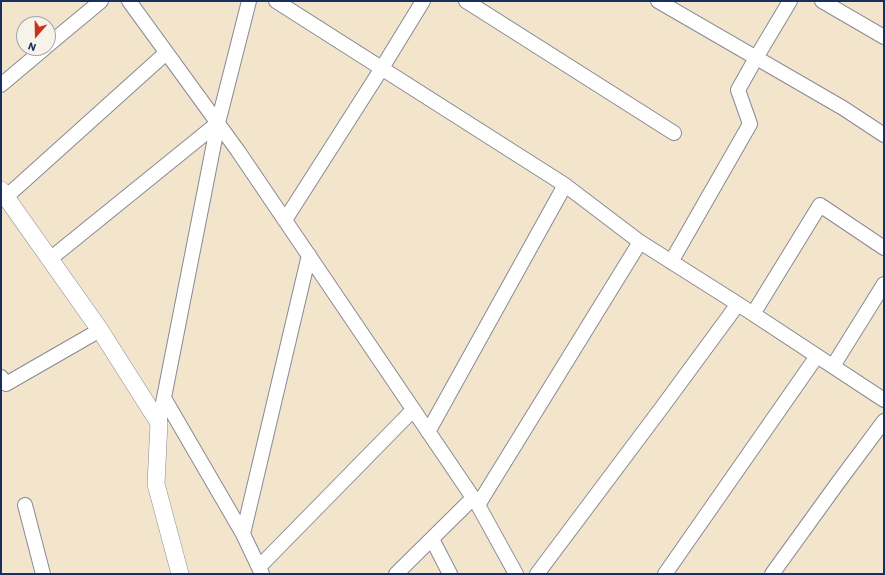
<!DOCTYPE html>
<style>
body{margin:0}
#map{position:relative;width:885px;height:575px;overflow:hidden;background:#f3e5cc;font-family:Itim,sans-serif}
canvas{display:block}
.frame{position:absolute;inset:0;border:2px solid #1b2f5e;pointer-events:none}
.north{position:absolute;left:16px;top:16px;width:40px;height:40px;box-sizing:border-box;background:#f7f3e8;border:1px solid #9fa5b1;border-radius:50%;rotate:200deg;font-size:11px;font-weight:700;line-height:16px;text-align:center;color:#1b2f5e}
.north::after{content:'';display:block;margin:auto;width:14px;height:18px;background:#c8321e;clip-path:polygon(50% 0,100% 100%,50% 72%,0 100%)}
</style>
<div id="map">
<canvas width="885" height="575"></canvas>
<div class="frame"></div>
<div class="north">N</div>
</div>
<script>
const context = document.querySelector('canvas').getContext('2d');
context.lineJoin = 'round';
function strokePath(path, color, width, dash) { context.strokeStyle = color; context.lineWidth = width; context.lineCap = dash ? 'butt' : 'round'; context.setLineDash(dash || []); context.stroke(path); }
const minor = new Path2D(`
 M129,1l109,150 240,354 38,69
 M276,1l289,184 75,57 98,62 146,96
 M466,1l208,132
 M658,1l185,107 41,27
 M822,1l62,36
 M48,45l53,-44
 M1,85l44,-37
 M6,197l160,-144
 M285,220l97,-152 41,-67
 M50,259l168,-136
 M671,262l79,-138 -12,-34 18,-32 34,-57
 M753,314l67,-109 64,43
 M833,366l51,-82
 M1,377l5,7 94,-54
 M164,398l79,136 19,40
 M159,423l59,-300 31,-122
 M428,432l137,-247
 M25,505l18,69
 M478,505l162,-263
 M243,534l66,-279
 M432,539l18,35
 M259,567l154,-157
 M396,574l77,-76
 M537,574l126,-168 75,-102
 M665,574l152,-218
 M772,574l65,-90 47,-63`);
const tertiary = new Path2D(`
 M1,190l99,140 59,93 -3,61 24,90`);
strokePath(minor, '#878a95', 16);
strokePath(tertiary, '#878a95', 18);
strokePath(minor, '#fff', 14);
strokePath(tertiary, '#fff', 17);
</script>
